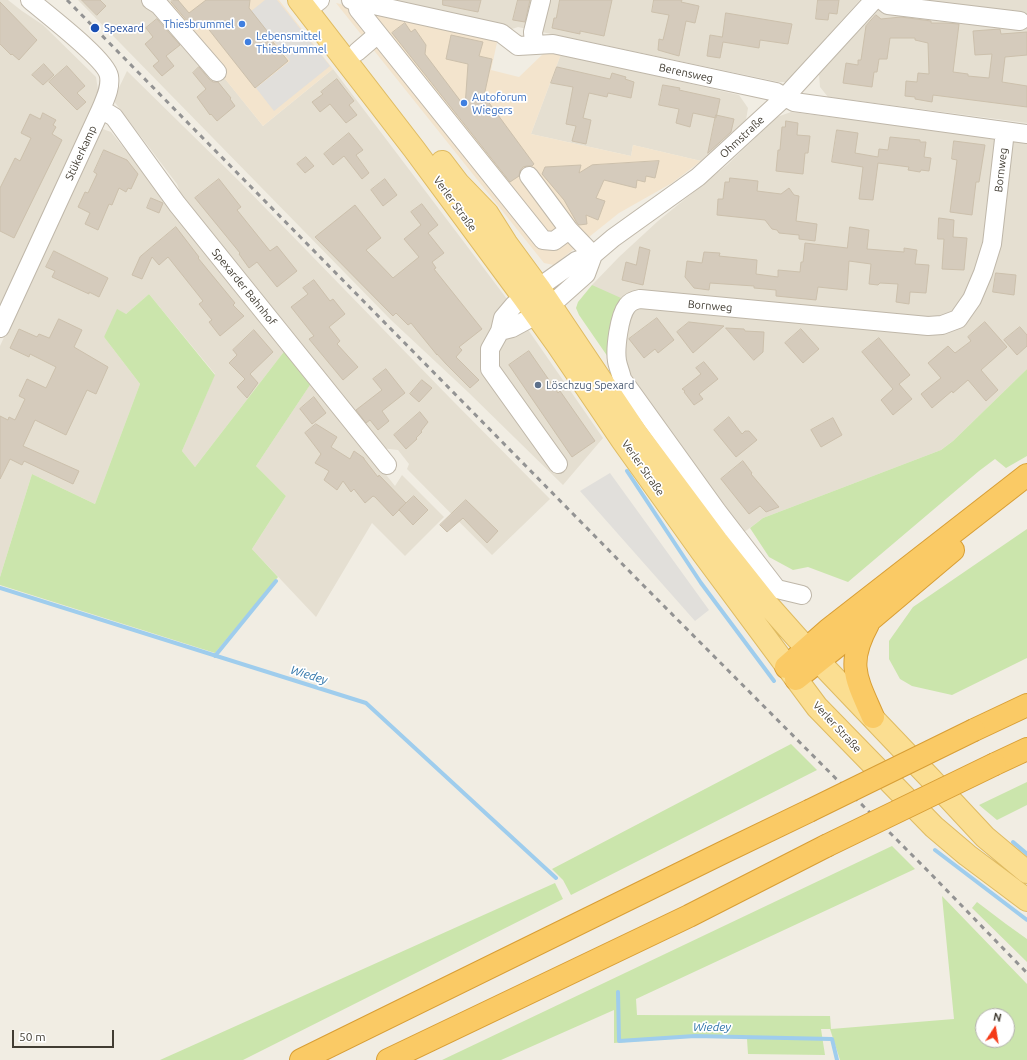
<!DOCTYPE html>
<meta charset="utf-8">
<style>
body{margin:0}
#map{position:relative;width:1027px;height:1060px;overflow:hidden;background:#f1ede3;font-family:Ubuntu,sans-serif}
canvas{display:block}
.north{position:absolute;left:975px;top:1008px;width:40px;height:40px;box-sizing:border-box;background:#fff;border:1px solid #b3b1ad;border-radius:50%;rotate:12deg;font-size:11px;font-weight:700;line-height:16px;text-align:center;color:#423d33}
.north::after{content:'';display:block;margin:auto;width:14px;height:18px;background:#f43a17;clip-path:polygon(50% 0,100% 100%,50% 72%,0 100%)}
.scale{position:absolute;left:12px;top:1030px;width:102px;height:18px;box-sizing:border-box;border:2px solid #423d33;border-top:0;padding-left:5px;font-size:12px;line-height:14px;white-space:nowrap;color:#423d33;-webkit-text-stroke:3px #fff;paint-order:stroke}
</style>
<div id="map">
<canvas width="1027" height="1060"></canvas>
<div class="north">N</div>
<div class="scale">50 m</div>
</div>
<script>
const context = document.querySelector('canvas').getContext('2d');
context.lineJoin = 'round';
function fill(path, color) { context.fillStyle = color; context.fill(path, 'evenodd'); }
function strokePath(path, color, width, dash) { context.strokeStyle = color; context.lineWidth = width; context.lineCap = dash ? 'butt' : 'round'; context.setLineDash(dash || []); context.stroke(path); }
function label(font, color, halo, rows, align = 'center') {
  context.font = font + ' Ubuntu,sans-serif'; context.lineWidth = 3.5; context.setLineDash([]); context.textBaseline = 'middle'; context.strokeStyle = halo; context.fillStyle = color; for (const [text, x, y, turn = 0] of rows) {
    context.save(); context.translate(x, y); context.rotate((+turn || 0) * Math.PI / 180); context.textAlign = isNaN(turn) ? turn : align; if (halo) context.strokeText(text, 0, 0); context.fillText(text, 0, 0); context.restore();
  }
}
const residential = new Path2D(`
 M0,0h8l14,11 21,14 53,52 2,13 -5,15 -93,204z
 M78,0h95l-7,5 97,121 70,-57 171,226 99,143 -40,47 -95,-93 -77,-72z
 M385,0h475l-74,82h-7l-261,-55 -6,2 -127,-27z
 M888,0h139v123l-199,-26 -8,-10 -1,-13z
 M561,54l178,41 9,13 -2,12 -45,41 -68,-16 -2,11 -100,-22z
 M127,71l112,110 211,217 100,101 -58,56 -85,-86 2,-5 -11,-14 -17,-2 -198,-248 -6,-16 -64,-84z
 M791,112l236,30v227l-74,72 -12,9 -178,68 -32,24 -114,-162 -25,-95 27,-28 39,-36 69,-56 50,-48z
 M100,128l11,4 175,217 -91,118 -13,-16 33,-77 -66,-80 -23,20 -22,23 36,47 -45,120 -63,-30 -32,103v-231z
 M312,382l83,104 7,-11 42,42 -39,39 -33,-33 -56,94 -64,-68 34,-53 -30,-30z`);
const commercial = new Path2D(`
 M173,0h106l54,69 -70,57 -97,-120z
 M336,3l162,35 -7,32 28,7 26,-25 16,2 -30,80 100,22 2,-11 68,16 -29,22 -53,30 -65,52 -10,-2z`);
const green = new Path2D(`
 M592,285l29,13 -6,12 -5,50 -31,-45 -3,-7 2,-6z
 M149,294l66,81 -33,76 13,16 91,-118 26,33 -56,84 30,30 -34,53 26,28 -63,76 -215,-68v-8l32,-103 63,30 45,-120 -36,-47 13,-28 9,5z
 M1027,369v87l-21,12 -11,-9 -16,12 -131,111 -40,-15 -15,3 -24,-13 -19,-29 13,-10 178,-68 12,-9z
 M1027,529v129l-75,37 -40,-9 -12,-7 -11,-20v-18l24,-34z
 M791,744l26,26 -246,125 -8,-15 -11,-11z
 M1027,782v23l-30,15 -18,-15z
 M892,846l23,23 -279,130 1,16 193,1 1,13 123,-10 -12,-123 85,88v76h-187l-10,-31h-9l4,26 -77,-1 -1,-15 -52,-2 -81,6v-33l-113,50h-59zM983,1016h24v24h-24z
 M555,883l8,16 -320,161h-83z
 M977,902l29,22 21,15v23l-55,-54z`);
const parking = new Path2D(`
 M265,0h12l53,66 -56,45 -18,-23 34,-27 -40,-49z
 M610,473l99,137 -14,11 -115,-130z`);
const stream = new Path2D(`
 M627,471l74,112 73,98
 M0,588l366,115 190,175
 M215,656l61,-75
 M1013,842l14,12
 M935,850l92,70
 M618,992l1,49 76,-5 137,3 5,21`);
const building = new Path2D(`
 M82,0h18l6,6 -9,9z
 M173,0h5l11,13 17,-13h44l-1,8 22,28 -2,1 19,24 -33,27 -49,-62 -4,3 -4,-5 -5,4 -22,-26z
 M443,0h38l-3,12 -35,-7z
 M518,0h12l-5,22 -12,-2z
 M560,0h52l-8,36 -24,-5v3l-28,-6 2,-10h2z
 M654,0h28l-1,2 18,4 -4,17 -9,-2 -7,35 -21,-6 1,-11 4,1 6,-25 -17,-3z
 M818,0h21l-2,14 -8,-1 -1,7 -12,-1z
 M0,2l37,38 -18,20 -7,-6 -1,1 -11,-11z
 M726,13l66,11 -4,20 -28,-4 -1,8 -36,-6 -3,16 -13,-2 3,-21 12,2z
 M876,15l5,4 20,-2 30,4v2h15l13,1 -6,48 15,2v2l21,2 3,-24 -17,1 -2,-24 27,-2 1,5 26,-2v23l-22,2 -3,25 25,4v21l-94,-12 -1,7 -17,-3v-2l-10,-1 1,-15 11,1 1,-9 11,1 -1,-31 -13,-3v-2h-25l-3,21h-8l-2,13h-3l-2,15 -29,-4 3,-20 12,2v-5h3l5,-34z
 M157,19l23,26 -14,11 8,10 -12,10 -9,-10 6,-5 -14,-17 8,-7 -7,-9z
 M405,23l6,9 4,-3 11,16 -1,9 40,53 3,-43 -22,-5 5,-24 32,7 -4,14 13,3 -8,37 50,68 -2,2h-5l-4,1 -3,4 -1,5 -9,6 -118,-149z
 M44,64l10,11 -11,10 -11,-10z
 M67,66l18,20 -8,7 9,9 -9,8 -28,-28z
 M199,67l10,12 4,3h5l13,16 -1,1 5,7 -18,15 -6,-7 -1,1 -13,-18 9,-8 -13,-16z
 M557,67l53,12 2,-6 14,4 -1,2 9,3 -3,16 -23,-5 -1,4 -18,-4 -6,25 8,2 -5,24 -14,-3 4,-15 -10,-2 7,-37 -22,-4z
 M337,79l17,22 -5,4 8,10 -11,8 -16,-19 -10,8 -8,-10 11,-8 -2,-2z
 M663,85l17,3 -1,2 41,9 -4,19 -23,-5 -3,14 -14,-4 3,-14 -20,-4z
 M43,113l13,7 -3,5 3,2 -4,7 10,6 -48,98 -14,-7v-43l15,-30 5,3 11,-23 -10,-5 9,-19 10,5z
 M716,115l18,4 -3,13 -23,21z
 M786,121l12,2 -1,12 13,1 -2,17h-3l-2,21 -27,-3 2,-21h2l2,-23h3z
 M837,130l21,3 -3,20 23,4 1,-8 9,1 2,-13 30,3v2h6l-2,15 7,1 -2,13 -8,-1 -1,2 -12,-2 1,-3 -31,-4 -5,37 -14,-1 4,-32 -31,-5z
 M349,133l14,17 -7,5 13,18 -7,6 -18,-23 -11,9 -9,-11z
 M954,141l31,4 -6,37h-3l-4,33 -22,-3 7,-52 -5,-1z
 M104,150l23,10 11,14 -7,15 -3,-1 -2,4 -7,-4 -7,17 -3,-1 -11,26 -13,-6 5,-11 -12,-6 7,-15 3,1 9,-19 -3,-2z
 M306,157l8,9 -9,7 -8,-9z
 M659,161l-4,17 -9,-2 -1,6 -8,-2 -1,8 -32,-8 -8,18 9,3 -7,19 -12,-5 1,9 -8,1 -2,-2 -13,-23 -22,-26 3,-7 36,-2 -2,8 13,-8z
 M730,178l28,3 -1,10 24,3 8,-6 5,7 5,1 -3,25 21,3 -2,17 -16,-2v-4l-20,-2 -2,-3 -5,-1 -7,-9 -48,-5 1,-16h5l2,-17h4z
 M219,179l22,28 -4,3 33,41 7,-5 20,25 -20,16 -20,-25 -8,6 -10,-14 1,-1 -45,-55z
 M385,179l12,16 -14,11 -12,-16z
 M151,198l12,5 -4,10 -12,-5z
 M422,204l16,21 -10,8 16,20 -12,9 4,6 -2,1 48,60 -23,18 3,3 -6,7 23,23 -9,8 -24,-24 -9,-10v1l-26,-32 -3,2 -12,-12 -3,3 -78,-79 40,-32 26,33 -15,12 27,28 26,-21 -15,-18 17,-14 -10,-13z
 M939,218l15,2 -1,17 14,1 -3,32 -22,-1 2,-30h-6z
 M176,227l23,30 -1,1 37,45 -2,2 11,11 -24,20 -11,-14 3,-2 -13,-16 4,-3 -35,-44 -9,8 -7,-8 -10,22 -10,-4 8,-18z
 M850,227l19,3 -2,19 37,3v-4l13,2 -2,14 14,1 -3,28 -16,-1 -1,12 -13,-2 2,-18 -18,-1 -2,2 -9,-1 2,-20 -22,-3 -2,29 -29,-3 -2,13 -40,-4v-6l-22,-2v-2l-44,-3 -1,7 -15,-2 -9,-11 2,-16 15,2 2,-11 16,1 -1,3 38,4 -1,14 22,3v-7l22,2 1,-10h2l2,-19 42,5z
 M640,247l10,3 -7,35 -21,-5 4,-18 10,3z
 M54,251l54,27 -9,19 -10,-5v2l-37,-17 3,-6 -9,-4z
 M996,273l20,2 -2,20 -21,-3z
 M314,280l16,21 3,-2 12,15 -16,13 11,14 -3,3 21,23 -15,13 -34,-41 5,-3 -23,-29 17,-13 -5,-6z
 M657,318l17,22 -16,13 -3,-4 -11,9 -15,-19z
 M59,319l23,11 -8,17 34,20 -12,27 -9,-4 -21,45 -31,-15 -12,26 56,25 -6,13 -49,-23 -2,4 -12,-6 -10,20v-63l8,4 1,-3 6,3 10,-21 -6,-3 8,-17 19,9 10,-21 -26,-13 -1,3 -19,-9 9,-19 18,8 2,-3 10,4z
 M689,322l35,4 -31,27 -16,-21z
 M985,322l22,25 -26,23 17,20 -12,11 -18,-21 -15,13 -1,-2 -20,17 -11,-14 20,-16 -13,-15 20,-17 7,7 16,-12 -3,-4z
 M1020,327l7,8v11l-10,9 -13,-15z
 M726,328l18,1 1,2 19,1 -1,20 -9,8z
 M801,329l18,20 -16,14 -18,-20z
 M254,330l19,22 -23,22 8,9 -11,15 -10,-11 8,-8 -16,-16 8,-8 -4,-5z
 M879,338l31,37 -11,9 13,15 -19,16 -12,-15 12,-11 -31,-37z
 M529,351l29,42 2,-2 35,50 -23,16 -63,-92z
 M704,362l14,17 -19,15 4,5 -9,6 -10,-13 1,-1 -3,-2 19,-15 -5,-6z
 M386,369l19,24 -23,18 7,10 -11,9 -8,-10 -4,3 -10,-13 26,-20 -9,-11z
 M422,380l10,8 -13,14 -9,-8z
 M314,397l12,16 -14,11 -12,-15z
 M420,412l8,10 -7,9 1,1 -6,6 1,1 -11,10 -12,-14z
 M729,417l13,17 3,-3h4l8,9 -21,17 -22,-27z
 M833,418l9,17 -21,12 -10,-17z
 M316,424l21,13 -6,10 19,12 4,-8 10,7v1l14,18 1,-2 27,28 -13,13 -18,-19 -2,-1 -8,7 -11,-14 -3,3 -8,-11 -6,9 -13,-10 5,-9 -14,-8 6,-9 -16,-21z
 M743,461l9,12 -1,1 28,33 -13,5 -6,-6 -11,8 -28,-35z
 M414,496l14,14 -15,15 -14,-15z
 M466,500l32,31 -11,12 -24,-25 -16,14 -7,-7z`);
const minor = new Path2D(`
 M151,0l8,5 58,67
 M351,0l150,33 17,13 35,-2 223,48 18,10 233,32
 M882,0l6,5 132,16
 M359,2l-1,7 185,231 11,1 15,-11
 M307,10l13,-10
 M534,45l-1,-13 8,-32
 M357,52l21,-18
 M101,109l13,8 63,87 210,261
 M529,176l40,54 24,25
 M0,328l101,-219c4,-10 10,-21 8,-33 -3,-17 -64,-63 -79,-76
 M500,331l12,-3 24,-13 23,-17 27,-24 7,-19
 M558,464l-68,-95v-20l10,-18 3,-13 11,-13 62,-44 17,-6 20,-17 85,-61 87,-80 89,-97
 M802,595l-25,-6 -60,-78 -95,-132c-1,-6 -4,-12 -5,-18 -2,-12 2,-45 10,-55 3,-4 7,-6 13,-7l288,27 14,-1 16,-6 14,-20 11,-26 9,-29 13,-113`);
const major = new Path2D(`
 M299,0l115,149 110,149 33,46 65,96 80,112 115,155 117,120 33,28 60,45
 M442,162l16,21 29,30 19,30 33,45 96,143 82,110 50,63 40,45 123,129 55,59 42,35`);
const highway = new Path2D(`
 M868,624c-22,40 -12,54 5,93
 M786,667l42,-37 199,-155
 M796,679l74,-59 83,-70
 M974,730l53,-25
 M995,764l32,-15
 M301,1060l421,-207 87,-42
 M388,1060l301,-144 137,-70`);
const rail = new Path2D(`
 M67,0l576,585 287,288 97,100`);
const highwayBridge = new Path2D(`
 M809,811l165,-81
 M826,846l169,-82`);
const markers = [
 [242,24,4,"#3f7fe0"],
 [95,28,5,"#1a4fb4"],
 [248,42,4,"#3f7fe0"],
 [464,103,4,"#3f7fe0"],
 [538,385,4,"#5c6f8a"]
];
const shopNames = [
 ["Thiesbrummel",234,24,"right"],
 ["Lebensmittel",256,36],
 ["Thiesbrummel",256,49],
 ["Autoforum",472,97],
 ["Wiegers",472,110]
];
const transitNames = [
 ["Spexard",104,28]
];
const streetNames = [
 ["Berensweg",686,73,12],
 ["Ohmstraße",742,137,-43],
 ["Stükerkamp",81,153,-65],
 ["Bornweg",1001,170,-83],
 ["Verler Straße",455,204,54],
 ["Spexarder Bahnhof",244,287,51],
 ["Bornweg",710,306,5],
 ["Verler Straße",643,468,55],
 ["Verler Straße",837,727,47]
];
const serviceNames = [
 ["Löschzug Spexard",546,385]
];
const waterNames = [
 ["Wiedey",309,675,17],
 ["Wiedey",712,1027]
];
fill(residential, '#e5dfd1');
fill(commercial, '#f3e4cd');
fill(green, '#cbe5ac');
fill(parking, '#e1dfdb');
strokePath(stream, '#9fcded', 4);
fill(building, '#d5cbbc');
strokePath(building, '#ccc0ac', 1);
strokePath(minor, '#bfb7a9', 20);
strokePath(major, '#dfbb62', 24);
strokePath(highway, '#d89e35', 24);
strokePath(minor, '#fff', 18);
strokePath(major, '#fbde91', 22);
strokePath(highway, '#faca65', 22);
strokePath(rail, '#939393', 3, [5, 5]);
strokePath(highwayBridge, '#d89e35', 24, []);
strokePath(highwayBridge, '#faca65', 22);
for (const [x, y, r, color] of markers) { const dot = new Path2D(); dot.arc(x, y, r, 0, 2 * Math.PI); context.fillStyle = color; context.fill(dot); strokePath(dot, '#fff', 1.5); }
label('11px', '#366cbe', '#fff', shopNames, 'left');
label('11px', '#164399', '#fff', transitNames, 'left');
label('11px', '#423d33', '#fff', streetNames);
label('11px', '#4e5e75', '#fff', serviceNames, 'left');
label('italic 12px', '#3176aa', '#fff', waterNames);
</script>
